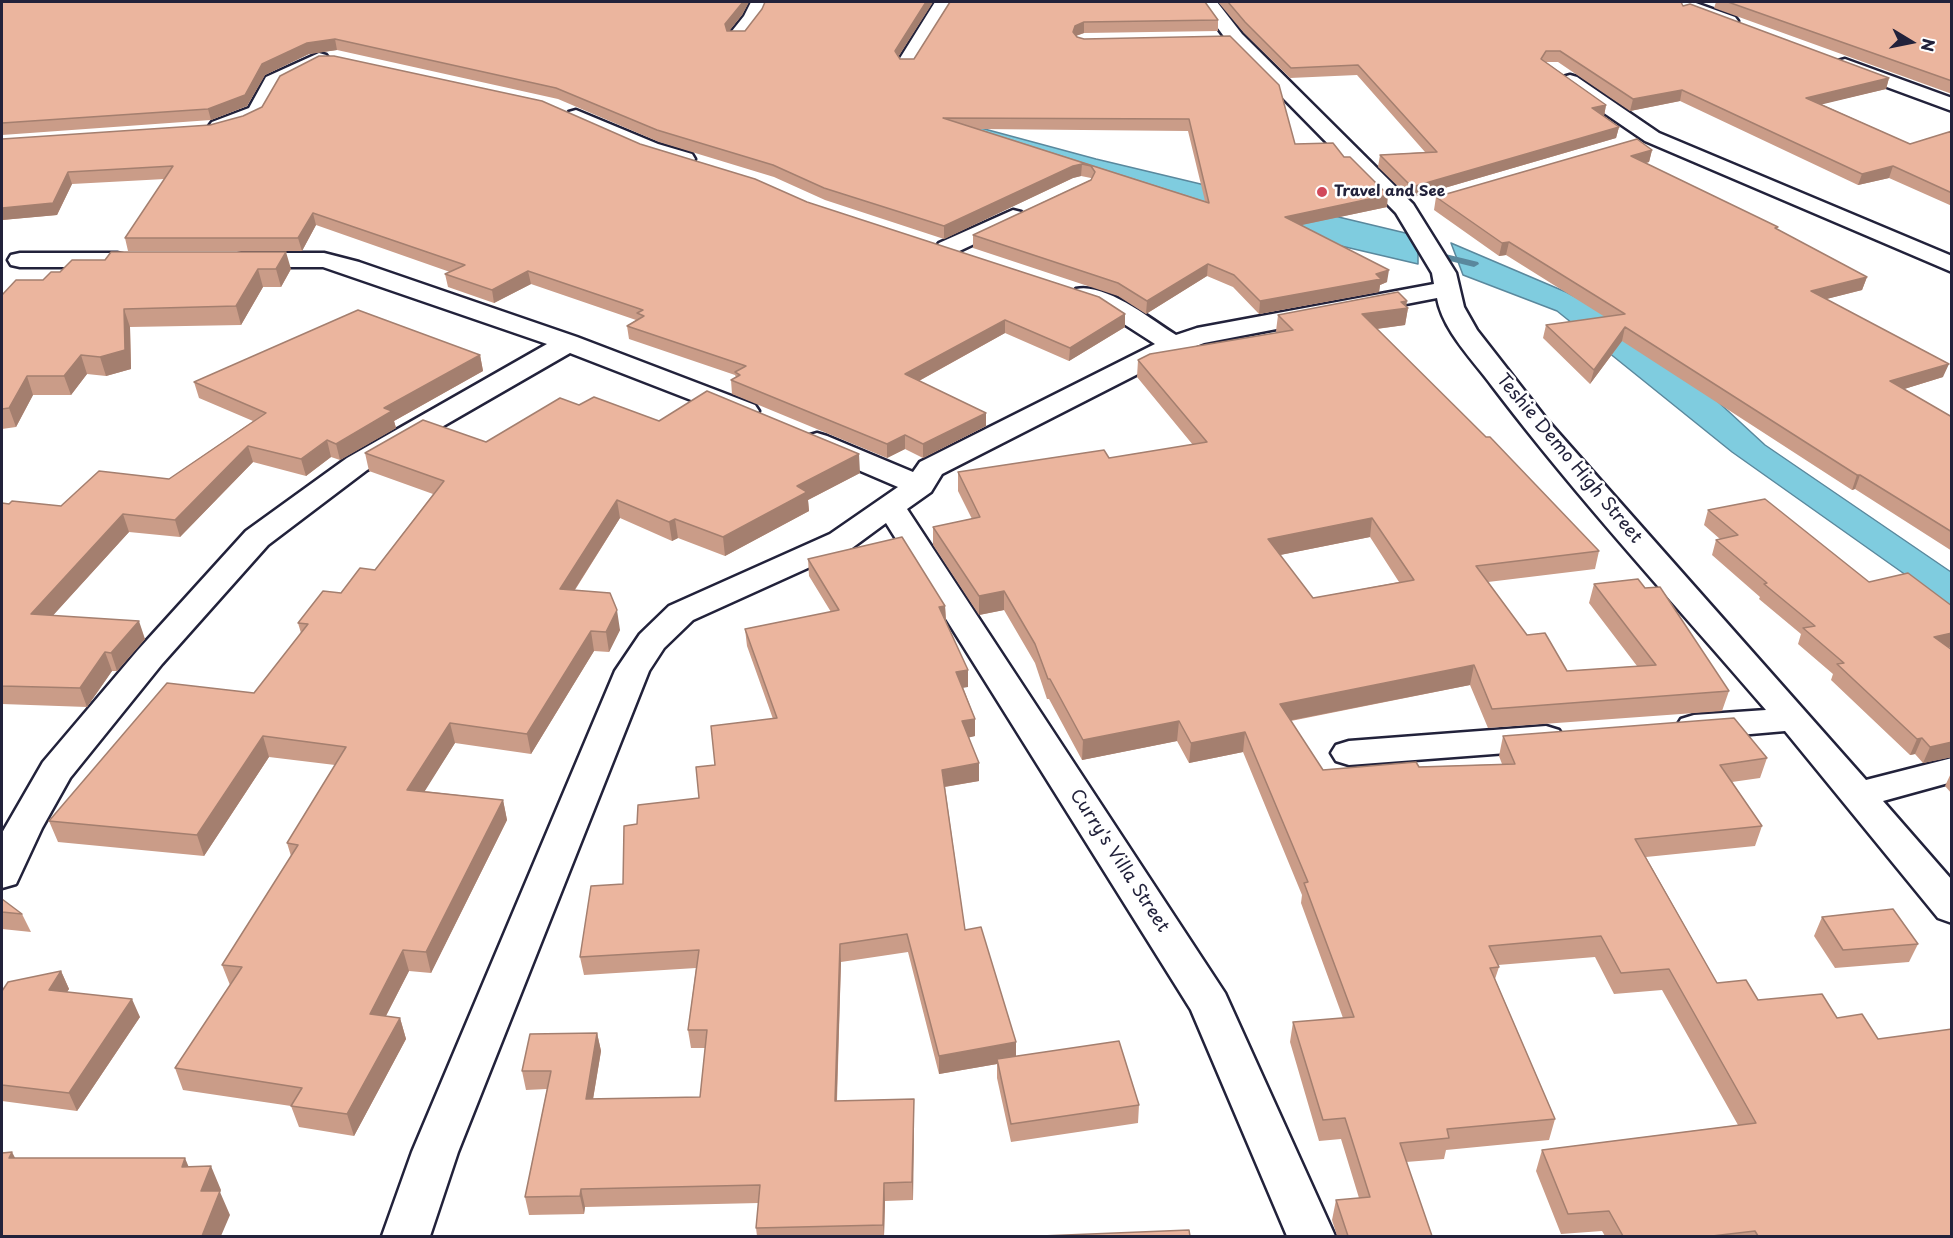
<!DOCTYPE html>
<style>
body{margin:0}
#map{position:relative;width:1953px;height:1238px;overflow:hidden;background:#fff;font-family:"Playpen Sans",sans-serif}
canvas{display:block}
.frame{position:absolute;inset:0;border:3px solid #22223b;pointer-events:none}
.north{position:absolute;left:1881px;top:12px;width:60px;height:60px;-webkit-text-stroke:4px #fff;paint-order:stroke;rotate:100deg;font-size:16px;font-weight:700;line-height:24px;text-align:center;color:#22223b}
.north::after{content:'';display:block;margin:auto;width:21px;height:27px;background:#22223b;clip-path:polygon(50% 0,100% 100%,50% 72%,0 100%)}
</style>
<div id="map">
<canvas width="1953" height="1238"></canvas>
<div class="frame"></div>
<div class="north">N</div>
</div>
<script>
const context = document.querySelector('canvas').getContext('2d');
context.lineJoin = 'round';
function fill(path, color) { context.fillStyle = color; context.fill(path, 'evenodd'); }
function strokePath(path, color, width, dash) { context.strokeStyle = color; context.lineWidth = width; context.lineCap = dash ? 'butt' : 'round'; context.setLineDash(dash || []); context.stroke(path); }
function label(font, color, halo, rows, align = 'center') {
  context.font = font + ' "Playpen Sans",sans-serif'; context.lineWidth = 5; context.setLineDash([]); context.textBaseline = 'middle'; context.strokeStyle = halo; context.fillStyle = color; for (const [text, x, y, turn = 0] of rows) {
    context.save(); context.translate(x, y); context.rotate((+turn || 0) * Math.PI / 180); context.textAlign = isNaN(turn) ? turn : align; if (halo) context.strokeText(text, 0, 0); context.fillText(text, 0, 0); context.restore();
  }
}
const water = new Path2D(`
 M903,107l193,52 322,77v28l-111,-26 -370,-109z
 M1451,243l115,49 74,38 125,115 186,127v35l-219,-155 -175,-141 -94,-36z`);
const stream = new Path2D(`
 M1429,250l49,12 1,2 -5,3 -48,-12v-4z`);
const minor = new Path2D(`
 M751,2h18l-8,16 -17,22h-14l-2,-4 16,-20z
 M935,2h18l-39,65h-14l-3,-4z
 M1199,2h18l25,32 171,170 43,69 8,34 13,23 71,91 318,359 86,-22v24l-69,19 69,79v43l-14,-5 -153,-187 -91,8 -13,-4 -5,-8 5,-8 13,-4 72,-5c-92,-107 -188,-211 -274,-324 -19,-26 -49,-55 -55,-88l-233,45 -21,8 -241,123 -11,18 -24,17 318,484 110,243h-48l-96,-226 -305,-487 -34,25 -159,72 -29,28 -15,23 -191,481 -28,84h-48l30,-84 203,-481 25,-37 29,-28 161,-72 68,-47 -91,-39 -4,-6 4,-6 10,-3 10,3 86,36 7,-10 235,-118 -56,-36 -23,-9 -3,-5 3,-5c29,-7 76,31 100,46l21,-7 237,-44 -2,-11 -36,-60 -168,-171z
 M1669,2h24l42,15 3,4 -3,4h-12l-51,-19z
 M319,53l7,2 3,4 -3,4 -45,22 -17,31 -45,16 -7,-2 -3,-4 3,-4 37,-14 17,-31z
 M1845,59l107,39v13l-114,-42 -3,-4 3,-4z
 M1570,75l7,2 82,56 293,123v16l-307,-131 -82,-56 -3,-4 3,-4z
 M576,110l82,34 34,10 3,5 -3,5c-26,6 -97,-32 -123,-44l-3,-4 3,-4z
 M1013,210l8,2 4,5 -4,5 -66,31 -8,2 -8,-2 -4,-5 4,-5z
 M20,253h97l9,2 3,5 -3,5 -9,2h-97l-9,-2 -3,-5 3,-5z
 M244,253h80l35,9 218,75 178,68 4,6 -4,6 -10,2 -10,-2 -165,-64 -203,117 -99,75 -106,119 -92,114 -28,50 -26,56 -14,4v-55l41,-71 95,-112 108,-119 101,-73 200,-114 -224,-77h-79l-9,-2 -3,-5 3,-5z
 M1546,726l13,4 5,8 -5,8 -13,4 -197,15 -13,-4 -5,-8 5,-8 13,-4z`);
const wall = new Path2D(`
 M2,2h747l-7,13 -13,16h16l188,-29 -35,55 2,2h14l36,-57 268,18v11l-134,2 -8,3 219,108 49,13 43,50 -86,18 86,57 -7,3 -1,7 -120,22 -26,-27 -26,-11 -61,38 -28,-18 -145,-48v-13l119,-56 -1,-1 -10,-2 -8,2 -129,61 -119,-39 -51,-23 -115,-35 -101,-43 -221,-49 -28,4 -44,21 -18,31 -36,14 -209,15zM979,129l209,2 17,70z
 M1218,2h463l2,4 206,72 -3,11 -65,15 89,40 42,-13v75l-63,-28 -31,7 -178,-84 -50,10 -72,-49h-12l60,43 -2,11 15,11 -3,11 -206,60 -32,-31 2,-12 45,-3 -68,-77 -67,3 -46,-45z
 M1716,2h236v92l-238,-86z
 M2,139l638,5 167,58 318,125 -56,34 -64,-28 -86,48 67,32v13l-63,32 -18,-9 -18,9 -155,-64 -1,-14 5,-3 -1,-2 -106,-36 -2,-13 9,-6 -105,-36 -37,19 -46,-16 -3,-13 5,-2 -134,-47 -14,26h-174l-3,-13 40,-59 -93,5 -15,31 -55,5z
 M1652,150l-3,12 -3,1 131,66 90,48 -5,13 -36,9 117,78 -39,12 48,28v134l-97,-62 -3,1 -230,-149 -32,43 -47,-46 3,-13 59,-8 -99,-62 -7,1 -65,-46 2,-13z
 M105,260l186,9 -10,18h-18l-22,38 -111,2 1,42 -25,7 -19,-2 -16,21h-38l-17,32 -14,2v-134l41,-15 17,-8z
 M1406,307l2,1 -3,17 -28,4 222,222 -4,18 -107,13 39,53 40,36 70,-5 -48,-63 5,-19 135,107 -7,20 -234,17 -18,-43 -179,36 32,49 179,-6 -3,-8 4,-20 264,22 -7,20 -28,4 30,44 -7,20 -109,11 71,126 41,17 194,236h-347l-3,-5 -41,3 -25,-63 6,-21 196,-25 -76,-135 -48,4 -19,-37 -97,8 1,2 -4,12 60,140 -6,21 -103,10 -2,9 -38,3 26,74h-95l-5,-16 4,-20 23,-2 -18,-59 -22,2 -29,-99 3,-20 50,-4 -42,-115 1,-8 -59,-143 -54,11 -12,-22 -95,19 -33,-61h-2l-12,-36 -31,-53 -25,5 -46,-70v-18l39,-8 -14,-28v-19l151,-14 84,-13 -56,-68 1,-17 139,-27 -1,-2 2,-16zM1370,537l29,45 -86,16 -33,-43z
 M480,355l3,16 -89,50 2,7 -56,32 -9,-3 -25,19 -53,-14 -73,75 -51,-5 -76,83 92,24 -28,32h-5l-25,36 -85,-3v-201l59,3 108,-27 84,-58 -54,-23 -5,-16z
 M579,405l80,16 201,52 -52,27 1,11 -84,45 -47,-18 -6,3 -52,-23 -45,72 45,40 -11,22 -15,-1 -63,103 -76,-11 -31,48 79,9 4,20 -76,153 -22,-2 -23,45 14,2 6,21 -52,97 -55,-9 -8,-21 -108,-16 -8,-22 55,-83 -8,-20 69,-109 -4,-13 48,-78 -66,-8 -65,99 -146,-14 -9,-21 205,-128 47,-60 -3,-10 77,-53 58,-76 -64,-23 -4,-18 121,-11z
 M1708,510l161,72 83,24v41h-4l4,110 -29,6 -8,-9 -5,1 -79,-75 2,-6 -35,-30 3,-10 -42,-35 1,-2 -48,-42 4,-15 4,-1 -16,-14z
 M808,559l137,47 1,15 22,66h-5l12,32v17l-6,1 10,44 -34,6 20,143 51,126 123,49 -1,18 -127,19 -14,-64v-14l-58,10 -31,-122 -67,10 -4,139 77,-2 -1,101 -28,1 -1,35h-127l-1,-8 3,-25 -174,4 -1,7 -55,1 -4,-18 22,-108 -21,1 -4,-19 75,-38 4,18 -8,48 107,-2 5,-49h-14l-3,-18 8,-62 -112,7 -4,-18 43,-73 14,-60 62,-26 16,-33 58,-46 -26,-73 -2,-17 86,-17 -22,-36z
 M1952,771v23l-7,-8z
 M2,899l20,15 9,18 -29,-3z
 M1822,917l96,27 -9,18 -74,6 -21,-32z
 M61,971l8,18 -2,3 73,25 -63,94 -75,-10v-110z`);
const shadedWall = new Path2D(`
 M743,2h6l-7,13 -16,20 -1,-11z
 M926,2h7l-38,60v-11z
 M1084,22v11l-9,3 -2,-4 2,-6z
 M335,39l2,11 -28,4 -44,21 -18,31 -36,14 -3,-11 54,-45 45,-21z
 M1889,78l-3,11 -83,20 3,-11z
 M1682,90l-2,11 -50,10 3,-12z
 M1606,105l-2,11 -12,-8z
 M1619,127l-3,11 -206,60 2,-11z
 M1652,150l-3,12 -21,6 3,-12z
 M1082,164l-1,12 -8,2 -129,61v-13l129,-60z
 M1893,166l-4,12 -31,7 4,-11z
 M68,172l4,12 -15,31 -55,5v-20z
 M1388,195l-1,12 -104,22 2,-12z
 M313,213l3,12 -14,26 -4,-13z
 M1509,242l-3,13 -7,1 3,-13z
 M286,252l5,17 -10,18 -5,-18z
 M1208,264l-1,12 -61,38 1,-13z
 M258,269l5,18 -22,38 -5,-19z
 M1389,270l-2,12 -7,3 -1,7 -120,22 1,-13 116,-27z
 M528,271l3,13 -37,19 -2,-13z
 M1867,277l-5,13 -55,14 4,-13z
 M1407,301l-1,8 2,-1 -3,17 -45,6 2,-17 39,-12z
 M124,309l6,18 1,42 -25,7 -6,-19z
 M1125,314v13l-56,34 1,-13z
 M1005,320v13l-99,55 -1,-14z
 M1625,327l-3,14 -32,43 4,-14z
 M81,355l6,19 -16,21 -7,-19z
 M480,355l3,16 -89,50 2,7 -56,32 -4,-16 48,-36z
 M1949,364l-6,13 -58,18 5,-14z
 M27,376l6,19 -17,32 -7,-19z
 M986,413v13l-63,32v-14z
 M905,435v14l-18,9v-14z
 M327,440l4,17 -25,19 -5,-17z
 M248,446l5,16 -73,75 -5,-17z
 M859,454l1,19 -52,27 1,11 -84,45 -2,-19 74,-51z
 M1857,475h3l-5,14 -3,1z
 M617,500l3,18 -57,90 -3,-19z
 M123,514l6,18 -91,100 -7,-18z
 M1372,518l-2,19 -105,21 3,-19z
 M675,519l3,19 -6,3 -3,-19z
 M1004,591v19l-25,5v-19z
 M945,606l1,16 -7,-15z
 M617,610l3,20 -11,22 -3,-20z
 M139,621l6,18 -28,32 -6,-18z
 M591,631l3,20 -63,103 -4,-20z
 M1952,633v14l-24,6 6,-16z
 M105,652l7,19 -25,36 -7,-19z
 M1474,665l-4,20 -193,38 3,-19z
 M968,670v17l-11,2 -1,-17z
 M975,719v17l-12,3 -1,-18z
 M1179,721l-2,20 -95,19 1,-20z
 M450,723l5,20 -42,67 -6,-20z
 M1245,732l-2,20 -54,11 2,-20z
 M263,736l6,21 -65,99 -7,-21z
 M1922,738l-7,16 -5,1 7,-16z
 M1952,742v15l-29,6 7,-16z
 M979,763v18l-36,6 -1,-17z
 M503,800l4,20 -76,153 -5,-21z
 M840,944l1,18 -5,157 -1,-18z
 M403,950l6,21 -33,64 -6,-21z
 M61,971l8,18 -12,18 -8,-17z
 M132,999l8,18 -63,94 -8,-18z
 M400,1018l6,21 -52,97 -7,-22z
 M597,1033l4,18 -11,66 -4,-18z
 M1016,1042v18l-19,-1v5l-58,10v-18z
 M914,1099v18l-1,83 -1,-18z
 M12,1152l12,23 -15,-17z
 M185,1158l10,24 -13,-15z
 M211,1166l10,24 -1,2 10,23 -9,21h-19l-1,-45z
 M884,1183l1,18 -1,35 -1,-11z
 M581,1189l4,18 -1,7 -4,-18z`);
const building = new Path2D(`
 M2,2h741l-18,22 2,7h18l17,-22 3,-7h161l-31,49 5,8h14l36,-57h255l13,18 -134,2 -9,4 -2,6 4,5 7,2 146,-3 49,49 16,59 38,-1 11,14h6l38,38 -103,22 104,53 -13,4 5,5 -121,22 -26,-26 -26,-11 -61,37 -29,-18 -145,-48 118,-55 4,-8 -4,-6 -9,-2 -9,2 -129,60 -120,-38 -51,-23 -116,-35 -101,-42 -221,-49 -28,4 -45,21 -17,31 -37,14 -206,14zM943,118l246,1 20,84z
 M1228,2h453l2,4 7,-2 199,74 -83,20 104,46 42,-13v62l-59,-27 -31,8 -180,-84 -49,9 -73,-48h-14l-5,8 65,46 -14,3 27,19 -207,60 -32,-32 57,-3 -79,-87 -67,3 -46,-46z
 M1728,2h224v79z
 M319,56h15l208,45 98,43 115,35 52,23 292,95 26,17 -55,34 -65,-28 -100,54 81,39 -63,31 -18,-9 -18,9 -156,-64 9,-5 -5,-3 11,-6 -119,-40 17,-10 -7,-3 6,-3 -115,-39 -36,19 -47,-16 20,-9 -152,-52 -15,25h-173l48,-72 -105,6 -15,31 -51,5v-69l208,-14 33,-9 19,-9 18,-31z
 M1637,139l15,11 -21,6 147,71 -3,1 92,49 -56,14 138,73 -59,17 62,36v115l-92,-57h-3l-232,-148 -31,43 -48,-45 79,-11 -116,-72 -7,1 -66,-46z
 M111,252h175l-10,17h-18l-22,37 -112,3 1,41 -25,7 -19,-2 -17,21h-37l-18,32 -7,1v-114l14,-15h27l8,-8h9l12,-12h33z
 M1398,292l9,9 -6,1 7,6 -46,6 124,123h4l109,114 -123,15 51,69 18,-2 22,38 89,-6 -62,-81 44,-5 7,9 15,-1 69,104 -237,18 -18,-44 -194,39 43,66 93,-8 3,5 96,-3 -12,-28 231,-18 33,40 -47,7 42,61 -127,13 82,144 29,-3 12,20 64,-6 15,24 25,-4 16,25 74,-10v207h-194l-3,-5 -43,5h-89l-14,-25 -41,3 -26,-64 214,-27 -87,-154 -48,4 -20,-37 -112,10 10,21 -9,1 65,151 -108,10 2,9 -49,5 32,93h-84l-12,-36 34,-3 -25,-79 -22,2 -30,-98 61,-5 -50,-134 4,-1 -63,-150 -54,11 -12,-22 -96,19 -33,-61h-2l-13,-35 -31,-53 -25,5 -46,-69 47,-10 -22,-45 146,-22 5,8 98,-16 -69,-82 12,-6 143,-24 -15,-15zM1372,518l42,62 -101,18 -45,-59z
 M358,310l122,45 -96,53 8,3 -56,33 -9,-4 -26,19 -53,-13 -73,74 -52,-6 -92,100 108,7 -28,32 -6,-1 -25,36 -78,-2v-183l7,1 3,-3 49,5 38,-35 70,8 97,-66 -72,-31z
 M707,391l152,63 -62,32 10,6 -84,45 -48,-18 -6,3 -52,-22 -57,89 50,4 7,17 -11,22 -15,-1 -64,103 -77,-11 -43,67 96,10 -77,152 -23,-2 -33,64 30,4 -53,96 -56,-8 11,-18 -127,-20 67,-101 -20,-2 76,-120 -11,-2 59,-96 -83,-11 -66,99 -148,-14 118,-138 87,10 54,-69 -10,-1 25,-32 18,2 19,-25 15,2 69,-89 -79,-28 58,-33 63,22 74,-44 19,7 15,-8 65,24z
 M1765,499l104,83 39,-9 44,33v27l-18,4 18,13v92l-22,5 -8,-9 -5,1 -80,-75 7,-1 -41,-35 12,-2 -51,-42 3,-1 -51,-43 22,-5 -30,-25z
 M902,537l43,69 -6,1 29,63 -12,2 19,47 -13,2 17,42 -37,7 23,160 16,-3 35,115 -77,14 -32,-122 -67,10 -5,157 79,-2 -2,83 -28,1 -1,42 -127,3 4,-43 -179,4 -1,7 -55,1 26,-126h-29l8,-37 67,-1 -11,66 114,-2 7,-67h-19l11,-80 -119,7 11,-71 32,-2 1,-58 13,-2 1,-19 61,-7 -3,-31 19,-2 -4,-39 66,-8 -32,-89 94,-19 -31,-51z
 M2,899l20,15 -20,-2z
 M1893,909l25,35 -75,6 -21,-33z
 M61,971l-12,19 83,9 -63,94 -67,-8v-94l6,-9z
 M1119,1041l20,64 -128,19 -14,-65z
 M12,1152l-3,6h176l-3,9 29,-1 -10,25h19l-18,45h-200v-83z
 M1189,1230l1,6h-149z`);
const markers = [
 [1322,192,6,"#d1495b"]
];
const farPoinames = [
 ["Travel and See",1334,192]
];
const streetNames = [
 ["Teshie Demo High Street",1569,459,50],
 ["Curry's Villa Street",1119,861,57]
];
fill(water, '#7fccdf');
strokePath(water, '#5a889d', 1.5);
fill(stream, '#5a889d');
strokePath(minor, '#22223b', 5);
fill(minor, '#fff');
fill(wall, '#ca9c88');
fill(shadedWall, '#a47f6f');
fill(building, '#ebb59e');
strokePath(building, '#a47f6f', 1.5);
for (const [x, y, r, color] of markers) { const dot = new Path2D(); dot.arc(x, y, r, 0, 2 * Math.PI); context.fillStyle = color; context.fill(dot); strokePath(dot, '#fff', 2); }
label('bold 15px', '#22223b', '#fff', farPoinames, 'left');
label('18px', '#22223b', '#fff', streetNames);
</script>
